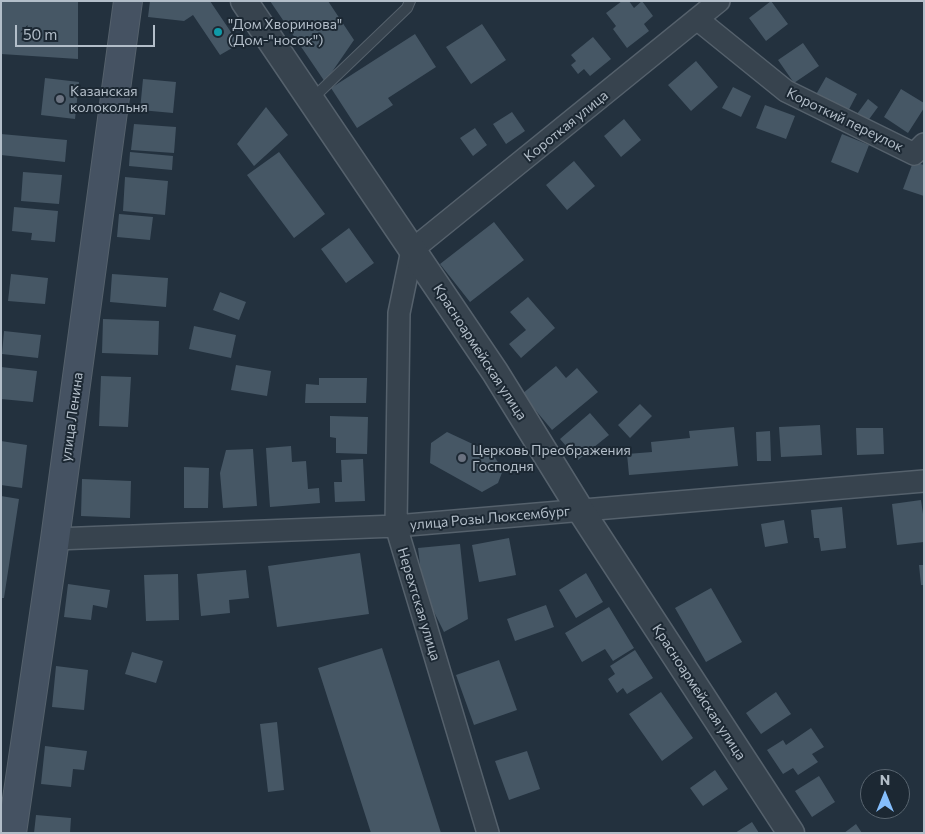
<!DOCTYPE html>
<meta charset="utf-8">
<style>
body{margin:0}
#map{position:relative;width:925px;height:834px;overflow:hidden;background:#23313e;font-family:Commissioner,sans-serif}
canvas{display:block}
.frame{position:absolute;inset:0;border:2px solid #b3bec9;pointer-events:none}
.north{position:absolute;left:860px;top:769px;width:50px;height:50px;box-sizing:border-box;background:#1c2833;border:1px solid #58646f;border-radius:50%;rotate:0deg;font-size:14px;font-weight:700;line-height:20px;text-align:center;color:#b3bec9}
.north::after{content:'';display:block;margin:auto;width:18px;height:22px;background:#85befc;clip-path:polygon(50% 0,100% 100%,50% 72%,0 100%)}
.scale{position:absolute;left:15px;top:25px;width:140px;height:22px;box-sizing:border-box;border:2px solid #b3bec9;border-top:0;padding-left:6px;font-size:15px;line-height:18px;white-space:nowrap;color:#b3bec9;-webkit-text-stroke:4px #1c2833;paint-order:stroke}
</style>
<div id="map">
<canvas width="925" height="834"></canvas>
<div class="frame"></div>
<div class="north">N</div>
<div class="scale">50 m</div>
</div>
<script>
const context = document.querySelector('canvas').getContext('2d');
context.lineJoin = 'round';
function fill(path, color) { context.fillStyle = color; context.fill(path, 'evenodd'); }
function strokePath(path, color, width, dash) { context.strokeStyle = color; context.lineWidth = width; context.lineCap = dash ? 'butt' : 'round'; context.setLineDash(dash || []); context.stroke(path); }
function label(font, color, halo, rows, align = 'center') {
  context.font = font + ' Commissioner,sans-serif'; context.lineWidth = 4; context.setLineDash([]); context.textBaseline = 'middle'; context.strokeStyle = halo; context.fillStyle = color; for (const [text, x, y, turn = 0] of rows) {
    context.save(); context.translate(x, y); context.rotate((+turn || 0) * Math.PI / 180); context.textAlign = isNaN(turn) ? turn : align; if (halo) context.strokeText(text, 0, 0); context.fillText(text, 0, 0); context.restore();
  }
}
const building = new Path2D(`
 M1,1h77v58l-77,-5z
 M150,1h60l29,43 -19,11 -27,-40 -9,6 -36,-4z
 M270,1h58l26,39 -29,42z
 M622,1h7l5,7 8,-7 11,15 -9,8 5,7 -22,17 -14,-19 3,-3 -10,-13z
 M771,1l17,23 -22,17 -17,-23z
 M482,24l24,36 -35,24 -25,-37z
 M415,34l21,33 -48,31 5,7 -36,23 -26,-40z
 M593,37l18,22 -21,17 -6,-7 -6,5 -7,-9 5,-4 -5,-6z
 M803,43l16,23 -25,17 -16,-23z
 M696,61l22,26 -27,24 -23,-26z
 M826,77l31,17 -11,21 -32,-17z
 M45,78l34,4 -4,37 -34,-4z
 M143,79l33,3 -3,31 -33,-3z
 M733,87l18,9 -10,21 -19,-9z
 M901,89l23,14v5l-16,25 -24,-16z
 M868,99l10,8 -11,15 -10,-8z
 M765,105l30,11 -9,23 -30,-11z
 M266,107l22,28 -34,31 -17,-22z
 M512,112l13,19 -19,13 -13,-20z
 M624,119l17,21 -20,17 -17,-21z
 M134,124l42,3 -2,26 -43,-3z
 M475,128l12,17 -14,11 -13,-18z
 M1,134l66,6 -2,22 -64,-7z
 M842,134l27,11 -11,28 -27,-11z
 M130,152l43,4 -1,14 -43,-4z
 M279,152l46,62 -31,24 -47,-63z
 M574,161l21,25 -28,24 -21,-25z
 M913,162l11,3v31l-21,-7z
 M23,172l39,3 -3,29 -38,-3z
 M125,177l43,4 -3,34 -42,-4z
 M14,207l44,4 -3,31 -24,-2 1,-7 -20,-2z
 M119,214l34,3 -3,23 -33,-3z
 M494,222l30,38 -54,42 -30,-38z
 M349,228l25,35 -28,20 -25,-34z
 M11,274l37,4 -3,26 -37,-3z
 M112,274l56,4 -2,29 -56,-5z
 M220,292l26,10 -7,18 -26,-10z
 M528,297l27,31 -34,30 -12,-14 17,-14 -16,-18z
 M103,319l56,2 -1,34 -56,-2z
 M194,326l42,9 -5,23 -42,-9z
 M4,331l37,4 -3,23 -36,-4z
 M236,365l35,6 -4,25 -36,-6z
 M556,366l10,12 11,-10 21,24 -46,38 -30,-36z
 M1,367l36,4 -4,31 -32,-3z
 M101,376l30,1 -3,50 -29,-1z
 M319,378h48l-1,25h-61l1,-19 13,1z
 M640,404l12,12 -22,22 -12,-13z
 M590,413l19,22 -31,25 -18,-21z
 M330,416l38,1 -1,37 -31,-1v-15l-6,-1z
 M820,425l2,30 -41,2 -2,-30z
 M734,427l4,39 -109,9 -2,-21 25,-2 -1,-10 39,-4 -1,-7z
 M856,428h27l1,26 -27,1z
 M770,431l1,30h-14l-1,-29z
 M447,432l45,21 11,17 -5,13 -16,9 -52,-29 1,-20z
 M1,441l26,4 -5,43 -21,-3z
 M291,446l1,16 14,-1 2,28 11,-1 1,15 -50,4 -4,-59z
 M253,449l4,57 -34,2 -3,-35 6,-23z
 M363,459l2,42 -30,1 -1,-20h8l-1,-22z
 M184,467l25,1 -1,40h-24z
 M82,479l49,2 -1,37 -49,-2z
 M1,496l18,3 -15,99h-3z
 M921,500l3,21v21l-27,3 -5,-41z
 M842,507l4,41 -25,3 -2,-13h-5l-3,-28z
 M784,520l4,23 -23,4 -4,-23z
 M509,538l7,37 -37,7 -7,-37z
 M460,544l8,75 -24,13 -21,-42 -5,-42z
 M360,553l9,61 -92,13 -9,-61z
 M919,565h5v20h-3z
 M246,570l3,28 -20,2 1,13 -29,3 -4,-42z
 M586,573l17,29 -27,16 -17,-28z
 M178,574l1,46 -33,1 -2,-46z
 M68,584l42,6 -3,18 -14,-3 -2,15 -27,-3z
 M711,588l31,54 -36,20 -31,-54z
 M546,605l8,22 -39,14 -8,-22z
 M609,607l25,41 -21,13 -8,-12 -23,13 -17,-29z
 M382,648l59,185h-70l-53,-165z
 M635,650l18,28 -26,16 -4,-6 -6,5 -9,-14 7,-5 -5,-8z
 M132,652l31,9 -7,22 -31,-9z
 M499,660l18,50 -43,15 -18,-50z
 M56,666l32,4 -4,40 -32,-3z
 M661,692l32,46 -31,23 -33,-47z
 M776,692l15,22 -30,20 -15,-21z
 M277,722l7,68 -16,2 -8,-68z
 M811,728l13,19 -12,7 6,8 -20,13 -5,-7 -10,6 -16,-24 16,-10 3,5z
 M45,746l42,5 -3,19 -11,-1 -2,18 -30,-3z
 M527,751l13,38 -31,11 -14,-39z
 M715,770l13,19 -25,17 -13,-18z
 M819,776l16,26 -23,15 -17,-26z
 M36,815l35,3 -1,15h-36z
 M752,822l7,11h-24z
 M856,824l6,9h-18z`);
const service = new Path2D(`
 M312,99l95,-91 3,-7`);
const minor = new Path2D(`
 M697,19l89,72 128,63 10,-10
 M55,539l341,-13 528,-45
 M488,833l-92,-307 3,-213 13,-63 307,-249`);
const tertiary = new Path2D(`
 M244,1l251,371 86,139 210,322`);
const secondary = new Path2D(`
 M12,833l43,-294 73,-538`);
const markers = [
 [218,32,5,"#0f9aa8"],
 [60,99,5,"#6b7280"],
 [462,458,5,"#6b7280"]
];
const poiNames = [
 ["\"Дом Хворинова\"",228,24],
 ["(Дом-\"носок\")",228,40],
 ["Казанская",70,91],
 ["колокольня",70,107],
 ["Церковь Преображения",472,450],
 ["Господня",472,466]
];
const streetNames = [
 ["Короткий переулок",845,120,26],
 ["Короткая улица",566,126,-39],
 ["Красноармейская улица",480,352,57],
 ["улица Ленина",72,417,-82],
 ["улица Розы Люксембург",490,518,-5],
 ["Нерехтская улица",419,604,73],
 ["Красноармейская улица",699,692,57]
];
fill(building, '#465765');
strokePath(service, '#55616c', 12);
strokePath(minor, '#55616c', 24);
strokePath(tertiary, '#55616c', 29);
strokePath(secondary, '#55616c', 30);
strokePath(service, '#37434e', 10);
strokePath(minor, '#37434e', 21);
strokePath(tertiary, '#37434e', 26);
strokePath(secondary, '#455262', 28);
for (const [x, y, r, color] of markers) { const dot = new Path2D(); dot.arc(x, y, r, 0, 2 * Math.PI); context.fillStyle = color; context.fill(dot); strokePath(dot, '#1c2833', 2); }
label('14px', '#b3bec9', '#1c2833', poiNames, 'left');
label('14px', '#b3bec9', '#1c2833', streetNames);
</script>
